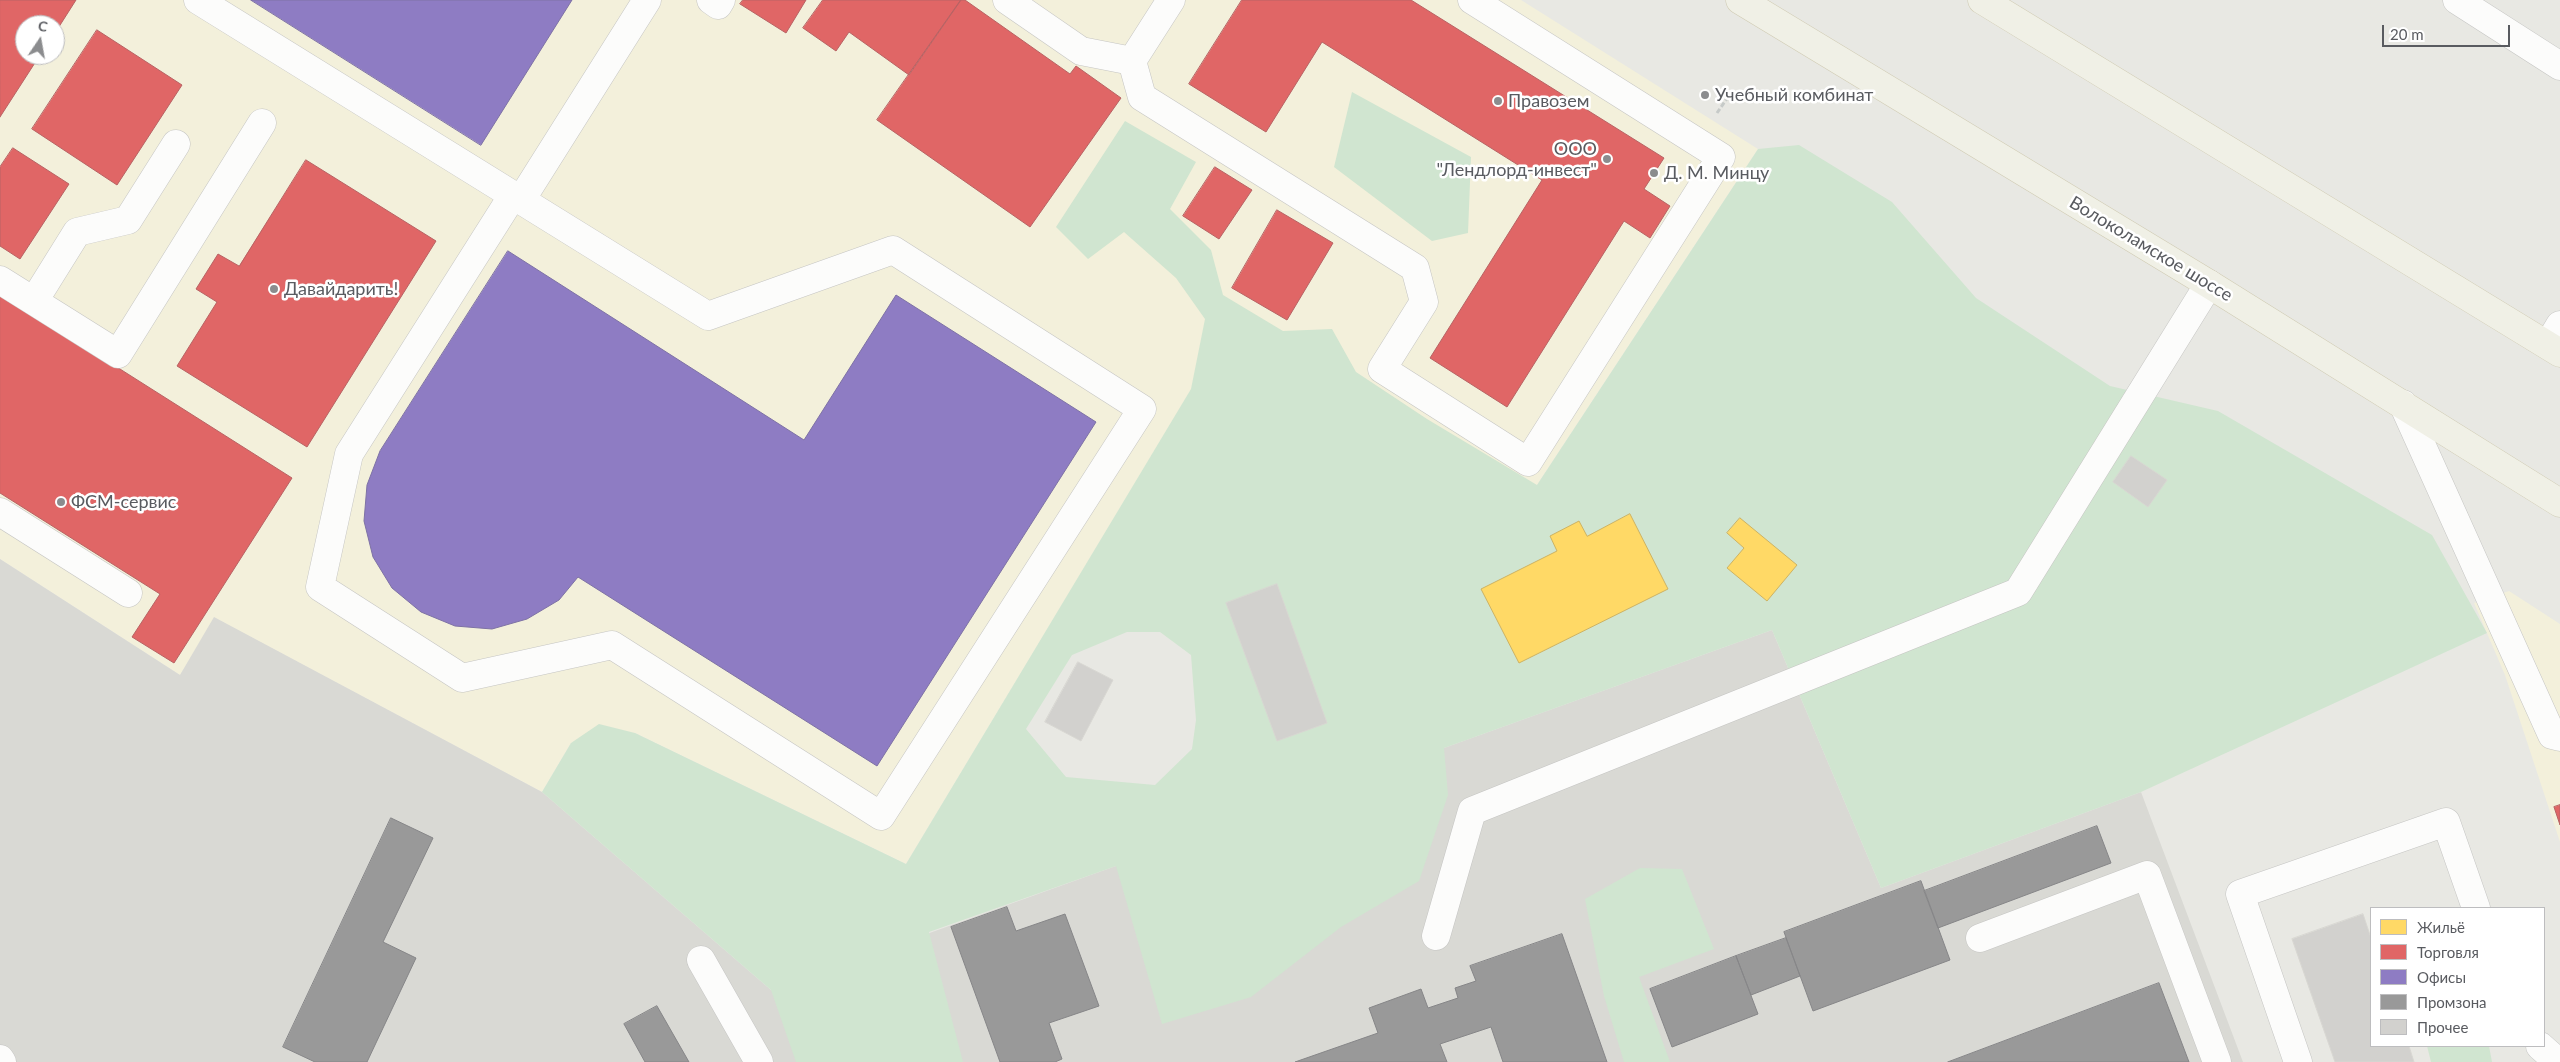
<!DOCTYPE html>
<meta charset="utf-8">
<style>
body{margin:0}
#map{position:relative;width:2560px;height:1062px;overflow:hidden;background:#e8e8e3;font-family:Lato,sans-serif}
canvas{display:block}
.legend{position:absolute;left:2370px;top:907px;width:175px;height:140px;box-sizing:border-box;background:#fff;border:1px solid #bdbdbf;margin:0;padding:6px 9px;list-style:none;font-size:15px;color:#595b60}
.legend li{display:flex;align-items:center;gap:10px;height:25px}
.legend b{width:25px;border:1px solid #bdbdbf}
.north{position:absolute;left:15px;top:15px;width:50px;height:50px;box-sizing:border-box;background:#fff;border:1px solid #bdbdbf;border-radius:50%;rotate:12deg;font-size:14px;font-weight:700;line-height:20px;text-align:center;color:#595b60}
.north::after{content:'';display:block;margin:auto;width:18px;height:22px;background:#8b8c8e;clip-path:polygon(50% 0,100% 100%,50% 72%,0 100%)}
.scale{position:absolute;left:2382px;top:25px;width:128px;height:22px;box-sizing:border-box;border:2px solid #595b60;border-top:0;padding-left:6px;font-size:15px;line-height:18px;white-space:nowrap;color:#595b60;-webkit-text-stroke:4px #fff;paint-order:stroke}
</style>
<div id="map">
<canvas width="2560" height="1062"></canvas>
<ul class="legend">
<li><b style="height:14px;background:#ffd966"></b>Жильё</li>
<li><b style="height:14px;background:#e06666"></b>Торговля</li>
<li><b style="height:14px;background:#8e7cc3"></b>Офисы</li>
<li><b style="height:14px;background:#999"></b>Промзона</li>
<li><b style="height:14px;background:#d2d1ce"></b>Прочее</li>
</ul>
<div class="north">С</div>
<div class="scale">20 m</div>
</div>
<script>
const context = document.querySelector('canvas').getContext('2d');
context.lineJoin = 'round';
function fill(path, color) { context.fillStyle = color; context.fill(path, 'evenodd'); }
function strokePath(path, color, width, dash) { context.strokeStyle = color; context.lineWidth = width; context.lineCap = dash ? 'butt' : 'round'; context.setLineDash(dash || []); context.stroke(path); }
function label(font, color, halo, rows, align = 'center') {
  context.font = font + ' Lato,sans-serif'; context.lineWidth = 5; context.setLineDash([]); context.textBaseline = 'middle'; context.strokeStyle = halo; context.fillStyle = color; for (const [text, x, y, turn = 0] of rows) {
    context.save(); context.translate(x, y); context.rotate((+turn || 0) * Math.PI / 180); context.textAlign = isNaN(turn) ? turn : align; if (halo) context.strokeText(text, 0, 0); context.fillText(text, 0, 0); context.restore();
  }
}
const commercial = new Path2D(`
 M0,0h1521l237,149 -275,418 -292,-177 -285,474 -271,-131 -64,10 -29,49 -327,-174 -35,57 -180,-116zM25,25h30v30h-30z
 M2509,591l51,33v218l-55,-167 -31,-72z`);
const industrial = new Path2D(`
 M0,559l180,116 34,-58 328,175 229,198 1001,-360 109,258 260,-96 102,270h-2243z`);
const green = new Path2D(`
 M1352,92l119,65 -3,76 -36,8 -98,-74z
 M1125,121l71,41 -26,47 41,41 12,45 60,36 49,-2 24,43 71,47 110,66 221,-336 41,-4 93,57 84,96 134,88 108,25 214,124 55,98 -346,159 -260,96 -109,-258 -328,118 4,47 -29,86 -78,46 -90,70 -89,27 -46,-158 -187,66 34,130h-167l-25,-72 -229,-198 29,-49 28,-19 36,9 271,131 285,-475 14,-70 -29,-41 -52,-46 -36,27 -32,-32zM1127,632h33l31,23 5,65 -4,29 -37,36 -89,-8 -40,-48 46,-74z
 M1640,868l42,1 32,80 -75,28 31,85h-46l-20,-66 -19,-97z
 M2427,1046h62l3,16h-61z`);
const homes = new Path2D(`
 M1630,514l38,75 -149,74 -38,-74 76,-38 -7,-15 29,-15 8,15z
 M1740,518l57,47 -30,36 -40,-33 17,-20 -17,-15z`);
const shops = new Path2D(`
 M0,0h76l-21,33v-8h-30v30h15l-40,62z
 M743,0h63l-20,33 -46,-29z
 M823,0h138l-52,75 -60,-43 -13,19 -33,-23z
 M961,0h4l105,74 6,-8 45,32 -91,129 -153,-107z
 M1242,0h169l253,158 -20,31 26,17 -20,32 -26,-17 -117,186 -77,-49 112,-178 -220,-138 -56,90 -77,-48z
 M97,30l85,55 -65,100 -85,-56z
 M13,148l56,36 -49,75 -20,-13v-79z
 M306,160l130,81 -129,206 -130,-81 40,-64 -21,-13 22,-35 21,12z
 M1215,167l37,23 -33,49 -36,-23z
 M1277,210l56,33 -46,77 -55,-32z
 M0,293l292,185 -118,185 -42,-26 28,-43 -160,-101z
 M2560,805v20l-6,-18z`);
const offices = new Path2D(`
 M251,0h321l-91,145z
 M508,251l296,189 92,-145 200,127 -219,344 -299,-189 -19,23 -32,19 -35,10 -37,-3 -34,-14 -29,-24 -19,-31 -9,-36 3,-36 13,-34z`);
const industry = new Path2D(`
 M391,818l42,20 -50,104 33,16 -49,104h-52l-32,-15z
 M2097,826l14,37 -173,65 -14,-37z
 M1921,881l29,79 -137,51 -29,-79z
 M1007,907l9,24 49,-17 34,92 -50,17 13,36 -7,3h-55l-49,-135z
 M1562,934l45,128h-104l-12,-35 -51,17 7,18h-152l83,-29 -9,-25 52,-19 7,19 30,-10 -3,-10 21,-7 -6,-15z
 M1786,938l14,38 -49,19 -15,-39z
 M1736,956l22,58 -86,33 -22,-58z
 M2159,983l30,79h-241z
 M657,1006l32,56h-44l-21,-38z`);
const building = new Path2D(`
 M2131,456l36,24 -19,27 -35,-25z
 M1277,584l50,139 -50,18 -51,-138z
 M1078,662l35,18 -32,61 -36,-19z
 M2363,914l8,24v108h38l5,16h-79l-43,-123z`);
const path = new Path2D(`
 M1717,113l11,-16`);
const minor = new Path2D(`
 M198,0l510,316 185,-66 249,159 -261,407 -269,-171 -150,33 -142,-91 29,-133 164,-259
 M711,0l7,5 3,-5
 M1007,0l74,51 51,10
 M1171,0l-39,61 10,36 273,171 9,34 -42,67 146,93 193,-305 -249,-157
 M2457,0l103,66
 M521,200l126,-200
 M0,280l118,74 144,-231
 M34,301l43,-69 51,-12 48,-76
 M2548,345l12,-20
 M2403,404l149,331 8,2
 M0,512l128,81
 M1436,936l36,-125 546,-219 191,-308
 M1980,938l167,-63 70,187
 M701,960l58,102
 M2540,1046l18,16
 M0,1059l2,3
 M2298,1062l-58,-168 206,-72 30,86`);
const major = new Path2D(`
 M1740,0l469,284 351,219
 M1982,0l578,353`);
const markers = [
 [1705,95,5,"#8b8c8e"],
 [1498,101,5,"#8b8c8e"],
 [1607,159,5,"#8b8c8e"],
 [1654,173,5,"#8b8c8e"],
 [274,289,5,"#8b8c8e"],
 [61,502,5,"#8b8c8e"]
];
const poiNames = [
 ["Учебный комбинат",1715,95],
 ["Правозем",1508,101],
 ["ООО",1597,149,"right"],
 ["\"Лендлорд-инвест\"",1597,170,"right"],
 ["Д. М. Минцу",1664,173],
 ["Давайдарить!",284,289],
 ["ФСМ-сервис",71,502]
];
const streetNames = [
 ["Волоколамское шоссе",2151,249,31]
];
fill(commercial, '#f3f0db');
fill(industrial, '#d9d9d4');
fill(green, '#d0e5d0');
fill(homes, '#ffd966');
strokePath(homes, '#cdb364', 1);
fill(shops, '#e06666');
strokePath(shops, '#b86364', 1);
fill(offices, '#8e7cc3');
strokePath(offices, '#7e72a5', 1);
fill(industry, '#999');
strokePath(industry, '#868688', 1);
fill(building, '#d2d1ce');
strokePath(building, '#d8d7d2', 1);
strokePath(minor, '#c5c5c3', 29);
strokePath(major, '#cfcab2', 29);
strokePath(path, '#c6cac8', 3, [5, 2.5]);
strokePath(minor, '#fcfcfb', 28);
strokePath(major, '#f0f0e6', 28);
for (const [x, y, r, color] of markers) { const dot = new Path2D(); dot.arc(x, y, r, 0, 2 * Math.PI); context.fillStyle = color; context.fill(dot); strokePath(dot, '#fff', 2); }
label('18px', '#595b60', '#fff', poiNames, 'left');
label('18px', '#595b60', '#fff', streetNames);
</script>
